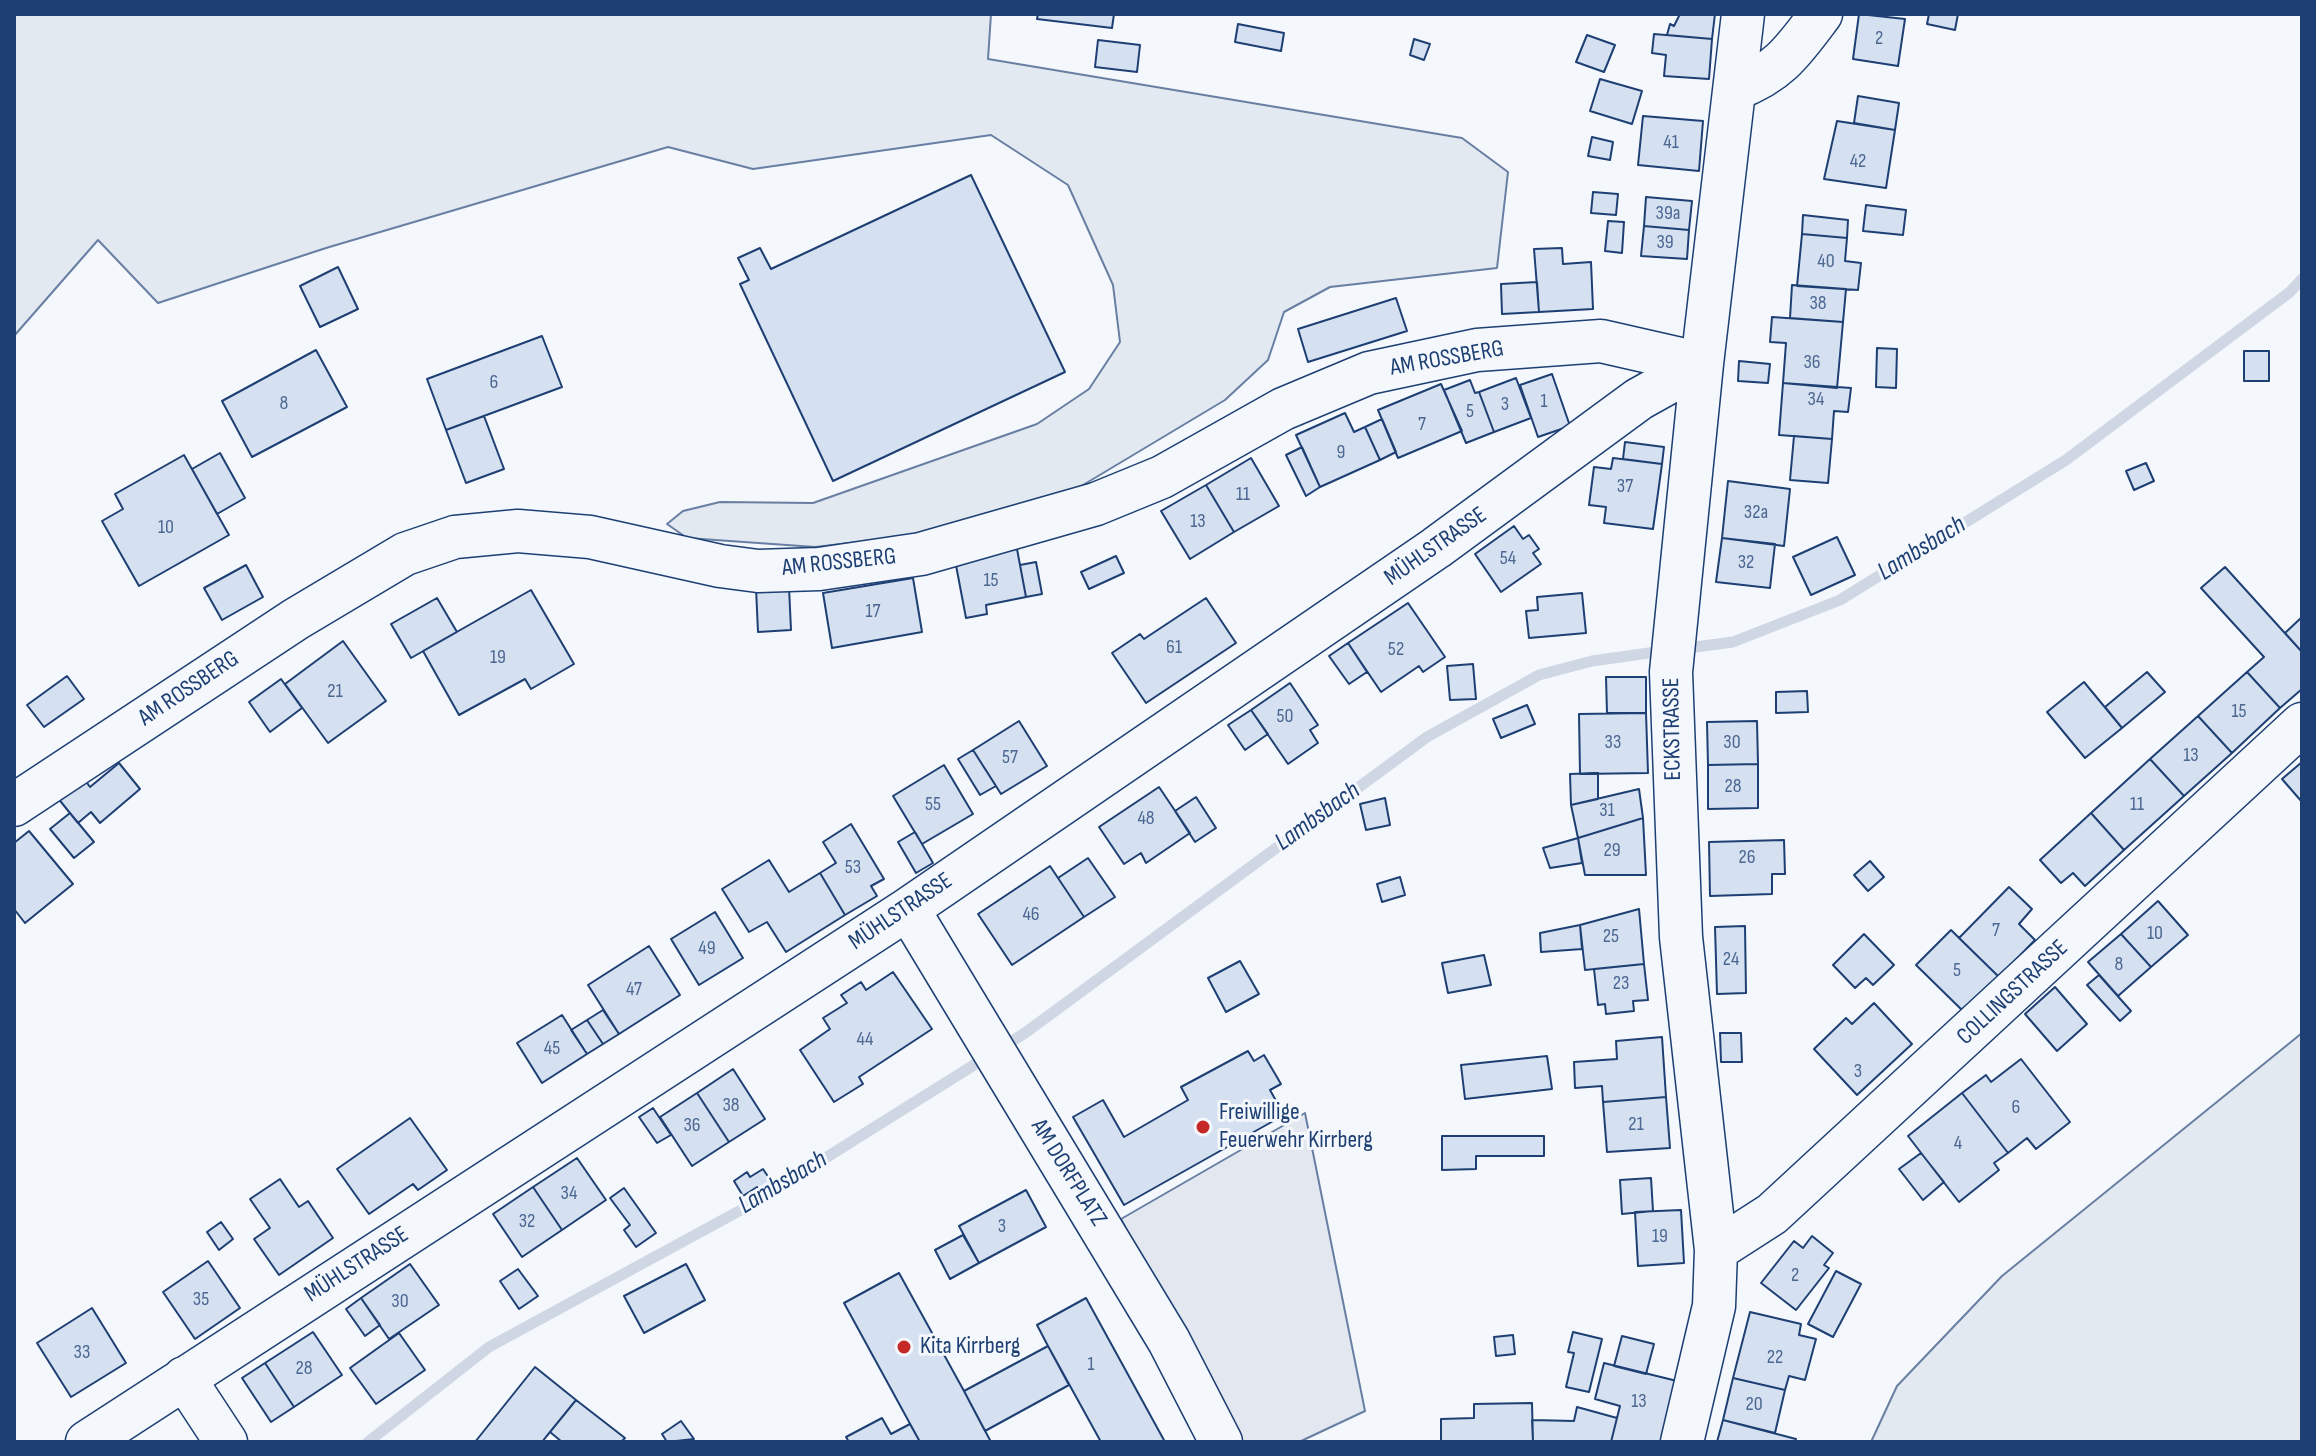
<!DOCTYPE html>
<meta charset="utf-8">
<style>
body{margin:0}
#map{position:relative;width:2316px;height:1456px;overflow:hidden;background:#f4f7fb;font-family:"Sofia Sans Condensed",sans-serif}
canvas{display:block}
.frame{position:absolute;inset:0;border:16px solid #1d3f73;pointer-events:none}
</style>
<div id="map">
<canvas width="2316" height="1456"></canvas>
<div class="frame"></div>
</div>
<script>
const context = document.querySelector('canvas').getContext('2d');
context.lineJoin = 'round';
function fill(path, color) { context.fillStyle = color; context.fill(path, 'evenodd'); }
function strokePath(path, color, width, dash) { context.strokeStyle = color; context.lineWidth = width; context.lineCap = dash ? 'butt' : 'round'; context.setLineDash(dash || []); context.stroke(path); }
function label(font, color, halo, rows, align = 'center') {
  context.font = font + ' "Sofia Sans Condensed",sans-serif'; context.lineWidth = 6; context.setLineDash([]); context.textBaseline = 'middle'; context.strokeStyle = halo; context.fillStyle = color; for (const [text, x, y, turn = 0] of rows) {
    context.save(); context.translate(x, y); context.rotate((+turn || 0) * Math.PI / 180); context.textAlign = isNaN(turn) ? turn : align; if (halo) context.strokeText(text, 0, 0); context.fillText(text, 0, 0); context.restore();
  }
}
const green = new Path2D(`
 M14,14h977l-3,45 474,79 46,34 -11,96 -167,19 -46,25 -16,48 -43,40 -157,94 -165,43 -88,10 -128,-9 -20,-14 16,-13 37,-9 93,1 224,-79 52,-35 31,-47 -7,-57 -45,-100 -77,-50 -238,34 -85,-22 -342,101 -168,55 -60,-63 -84,96z
 M2302,1033v409h-431l26,-56 105,-110z`);
const parking = new Path2D(`
 M1305,1113l60,298 -66,31h-63l-115,-223z`);
const stream = new Path2D(`
 M1680,649l53,-7 107,-42 226,-140 224,-168 12,-13
 M368,1442l121,-95 263,-143 273,-171 402,-296 112,-62 53,-14 71,-10`);
const building = new Path2D(`
 M1038,14h76l-2,14 -75,-9z
 M1680,14h35l-3,25 -45,-4 3,-11 4,2z
 M1859,14l46,5 -7,47 -45,-7z
 M1929,14h29l-3,16 -28,-6z
 M1238,24l46,9 -3,18 -46,-9z
 M1654,34l58,5 -3,40 -45,-3 2,-21 -14,-2z
 M1587,35l28,10 -11,27 -28,-10z
 M1414,39l16,5 -6,16 -14,-5z
 M1098,40l42,5 -3,27 -42,-5z
 M1600,79l42,12 -10,33 -42,-13z
 M1858,96l41,7 -4,27 -41,-7z
 M1643,116l60,5 -4,50 -61,-6z
 M1837,121l58,9 -9,58 -62,-9z
 M1592,137l21,5 -3,18 -22,-4z
 M971,175l94,197 -232,109 -93,-197 9,-4 -11,-22 22,-10 11,21z
 M1593,192l25,2 -2,21 -25,-2z
 M1646,197l46,4 -3,29 -45,-4z
 M1866,205l40,5 -3,25 -40,-4z
 M1803,215l45,5 -1,18 -45,-4z
 M1608,221l16,1 -2,31 -17,-2z
 M1644,226l45,4 -2,29 -46,-3z
 M1802,234l45,4 -2,23 16,2 -3,27 -61,-4z
 M1562,248l1,16 28,-2 2,47 -54,3 -5,-63z
 M338,267l20,42 -38,18 -20,-41z
 M1537,282l2,30 -37,2 -1,-30z
 M1792,285l54,4 -3,33 -53,-4z
 M1396,298l11,33 -99,31 -10,-33z
 M1772,317l71,5 -6,66 -54,-5 3,-40 -16,-1z
 M542,336l20,51 -116,43 -19,-51z
 M1877,348l20,1 -1,39 -20,-1z
 M316,350l31,57 -95,50 -30,-56z
 M2244,351h25v30h-25z
 M1739,361l31,3 -2,19 -30,-2z
 M1552,374l18,52 -32,11 -18,-52z
 M1516,378l15,40 -37,14 -15,-40z
 M1470,380l5,13 4,-1 15,40 -28,11 -22,-53z
 M1783,383l68,5 -3,24 -14,-1 -2,28 -53,-4z
 M1441,384l21,47 -64,27 -20,-48z
 M1345,413l9,19 11,-5 15,33 -60,27 -24,-52z
 M484,416l20,53 -38,14 -20,-53z
 M1382,419l14,33 -16,8 -15,-33z
 M1794,436l38,3 -4,44 -38,-3z
 M1625,442l39,5 -2,17 -39,-5z
 M1302,447l18,40 -14,9 -20,-41z
 M220,453l25,45 -28,16 -25,-45z
 M184,455l45,80 -90,51 -37,-65 21,-12 -8,-15z
 M1251,458l28,48 -45,26 -28,-47z
 M1613,458l49,6 -9,65 -49,-6 2,-16 -17,-2 5,-38 17,2z
 M2146,463l8,18 -20,9 -8,-19z
 M1728,481l62,8 -6,57 -62,-8z
 M1206,485l28,47 -44,27 -29,-48z
 M1514,526l9,13 6,-4 10,14 -6,4 8,11 -40,28 -26,-38z
 M1837,537l18,38 -44,20 -18,-38z
 M1722,538l53,6 -5,44 -54,-6z
 M1017,549l9,48 -40,8 1,9 -21,4 -11,-58z
 M1116,556l8,17 -35,16 -8,-17z
 M1036,562l6,32 -16,3 -6,-32z
 M246,565l17,32 -41,23 -18,-32z
 M2225,567l77,85v37l-22,19 -33,-36 17,-15 -63,-69z
 M913,578l9,54 -90,16 -9,-55z
 M789,587l2,43 -33,2 -2,-44z
 M531,590l43,74 -43,25 -6,-10 -66,36 -36,-64z
 M1582,593l4,40 -57,5 -3,-27 12,-1 -1,-13z
 M437,598l20,34 -46,26 -20,-34z
 M1206,598l30,45 -90,60 -34,-50 28,-19 4,5z
 M1408,603l37,54 -22,15 -4,-6 -38,26 -33,-49z
 M2302,617v35l-17,-19z
 M343,641l43,60 -58,42 -43,-59z
 M1348,643l19,29 -18,12 -20,-28z
 M1473,664l3,35 -26,1 -3,-34z
 M2147,672l18,20 -43,36 -17,-21z
 M2247,672l33,36 -48,45 -34,-37z
 M67,676l17,23 -40,28 -17,-22z
 M1606,677h40v36h-39z
 M281,679l21,29 -32,24 -21,-30z
 M2084,682l38,46 -37,30 -38,-46z
 M1290,683l28,42 -8,5 8,13 -30,21 -37,-54z
 M1807,691l1,21 -32,1v-21z
 M1527,705l8,19 -34,14 -8,-19z
 M1251,710l17,24 -23,16 -17,-25z
 M1646,713l2,60 -68,1 -1,-60z
 M2198,716l34,37 -48,43 -34,-37z
 M1019,721l28,45 -46,28 -28,-44z
 M1757,721l1,43 -50,1 -1,-43z
 M973,750l23,36 -16,9 -22,-36z
 M2150,759l34,37 -60,54 -33,-37z
 M2302,762v40l-20,-23z
 M119,763l21,26 -40,34 -9,-11 -13,11 -21,-26 25,-21 8,11z
 M1758,764v44l-50,1v-44z
 M944,765l29,49 -51,30 -29,-48z
 M1598,773v26l-27,6 -1,-31z
 M1159,787l31,46 -44,30 -5,-10 -17,11 -25,-37z
 M1639,789l4,29 -65,20 -7,-33z
 M1196,797l20,31 -21,14 -20,-31z
 M1385,798l5,27 -24,5 -6,-26z
 M70,813l24,29 -20,16 -24,-29z
 M2091,813l33,37 -39,36 -12,-13 -12,10 -21,-23z
 M1643,818l3,57h-61l-7,-37z
 M851,824l33,55 -13,7 6,10 -32,19 -25,-42 16,-10 -13,-21z
 M29,831l44,53 -48,39 -11,-14v-66z
 M915,832l18,31 -17,10 -18,-31z
 M1578,838l4,25 -32,5 -7,-20z
 M1784,840l1,34h-13v20l-62,2 -1,-54z
 M1088,858l27,39 -31,20 -26,-39z
 M769,860l20,32 31,-19 25,42 -59,37 -19,-30 -18,10 -27,-43z
 M1870,861l14,16 -16,14 -14,-16z
 M1050,866l34,51 -72,48 -34,-51z
 M1400,877l5,18 -23,7 -5,-18z
 M2009,887l23,22 -13,15 16,16 -36,37 -40,-39z
 M2158,901l30,34 -37,32 -30,-33z
 M1639,909l5,55 -59,6 -5,-45z
 M715,912l28,46 -44,27 -28,-46z
 M1580,925l2,24 -41,3 -1,-19z
 M1745,926l1,67 -29,1 -2,-67z
 M1951,930l48,47 -35,35 -48,-47z
 M1864,934l30,31 -21,20 -7,-7 -11,10 -22,-23z
 M2121,934l30,33 -33,29 -30,-34z
 M649,946l31,49 -61,39 -31,-49z
 M1484,955l7,30 -43,8 -6,-30z
 M1240,961l19,33 -33,18 -18,-34z
 M1644,964l4,36 -15,1 1,10 -28,3 -1,-10 -7,1 -4,-36z
 M893,972l39,57 -73,48 4,7 -29,18 -34,-52 30,-21 -7,-11 24,-15 -6,-8 20,-13 5,8z
 M2099,975l32,36 -11,10 -33,-36z
 M2055,987l32,37 -30,27 -32,-37z
 M1874,1003l38,41 -55,51 -43,-46 32,-31 6,6z
 M603,1010l16,24 -16,10 -16,-24z
 M562,1015l25,39 -45,29 -25,-40z
 M587,1020l16,24 -16,10 -16,-24z
 M1720,1033h21l1,29h-21z
 M1662,1037l4,60 -63,5 -1,-16 -27,2 -1,-26 43,-3 -1,-18z
 M1248,1051l6,10 10,-6 17,29 -11,6 14,25 -160,90 -51,-88 30,-17 21,37 64,-37 -7,-13z
 M1547,1056l5,33 -87,10 -4,-34z
 M2021,1059l49,63 -34,27 -9,-11 -19,15 -46,-60 24,-18 5,7z
 M733,1069l32,50 -36,23 -32,-49z
 M697,1093l32,49 -37,24 -32,-49z
 M1962,1093l46,60 -14,10 5,7 -40,32 -51,-66z
 M1666,1097l4,51 -63,4 -4,-50z
 M653,1108l18,27 -14,8 -18,-26z
 M410,1118l37,52 -29,20 -5,-6 -44,30 -32,-45z
 M1442,1136h102v20h-68v13l-34,1z
 M1921,1153l23,29 -21,18 -24,-31z
 M577,1158l29,42 -44,30 -29,-43z
 M763,1169l10,15 -13,8 -3,-5 -14,9 -9,-15 13,-9 3,5z
 M1651,1178l2,33 -31,3 -2,-34z
 M280,1179l19,28 9,-6 25,37 -54,37 -25,-36 16,-11 -20,-29z
 M533,1187l29,43 -40,27 -29,-43z
 M624,1188l32,45 -20,14 -12,-17 6,-5 -20,-27z
 M1026,1190l20,37 -67,36 -20,-37z
 M1681,1210l3,53 -46,3 -3,-54z
 M221,1222l12,17 -14,11 -12,-18z
 M963,1235l16,28 -29,16 -15,-29z
 M1812,1236l21,17 -9,12 5,3 -33,42 -35,-27 33,-42 9,7z
 M208,1261l32,47 -45,31 -32,-47z
 M410,1264l29,41 -50,34 -28,-41z
 M686,1264l19,36 -61,33 -20,-37z
 M518,1269l20,27 -19,13 -19,-28z
 M1836,1271l25,13 -28,53 -25,-13z
 M899,1273l65,118 27,51h-71l-76,-139z
 M361,1298l19,27 -15,11 -19,-27z
 M1086,1298l79,144h-64l-53,-96 -11,-21z
 M92,1308l34,55 -55,34 -34,-54z
 M1750,1312l51,12 -2,11 17,4 -11,41 -16,-4 -4,14 -52,-12z
 M313,1332l29,43 -48,32 -29,-44z
 M1573,1332l29,7 -13,53 -23,-5 8,-34 -6,-1z
 M399,1333l26,37 -49,34 -26,-36z
 M1513,1335l2,19 -19,2 -2,-19z
 M1622,1336l32,8 -8,30 -32,-8z
 M1048,1346l21,39 -84,46 -21,-40z
 M265,1363l29,44 -23,15 -29,-44z
 M1604,1363l73,18 -16,61h-50l9,-36 -25,-7z
 M535,1367l41,33 -26,32 -8,10h-67z
 M1733,1378l52,12 -10,43 -52,-13z
 M576,1400l49,38 -4,4h-59l-12,-10z
 M1532,1403l1,39h-92v-23l33,-1v-14z
 M1577,1407l40,11 -6,24h-78l-1,-22 42,1z
 M882,1418l9,16 19,-10 10,18h-71l-3,-5z
 M1723,1420l73,19 -1,3h-78z
 M681,1421l13,18 -27,3 -5,-8z`);
const minor = new Path2D(`
 M1735,89c44,-16 59,-39 86,-75
 M14,805l282,-186 109,-65 50,-17 63,-6 72,6 130,29 38,5 61,-2 102,-15 175,-50 66,-27 121,-68 86,-36 108,-23 124,-9 101,23
 M908,909l261,432 52,101
 M1716,1250l56,-36 530,-490
 M184,1378l42,64
 M87,1442l821,-533 528,-361 203,-149 63,-35
 M1682,1442l32,-136 2,-56 -35,-313 -10,-265 31,-308 41,-350`);
const markers = [
 [1203,1127,8,"#c62828"],
 [904,1347,8,"#c62828"]
];
const numberNames = [
 ["2",1879,39],
 ["41",1671,143],
 ["42",1858,162],
 ["39a",1668,214],
 ["39",1665,243],
 ["40",1826,262],
 ["38",1818,304],
 ["36",1812,363],
 ["6",494,383],
 ["34",1816,400],
 ["1",1544,402],
 ["8",284,404],
 ["3",1505,405],
 ["5",1470,412],
 ["7",1422,425],
 ["9",1341,453],
 ["37",1625,487],
 ["11",1243,495],
 ["32a",1756,513],
 ["13",1198,522],
 ["10",166,528],
 ["54",1508,559],
 ["32",1746,563],
 ["15",991,581],
 ["17",873,612],
 ["61",1174,648],
 ["52",1396,650],
 ["19",498,658],
 ["21",335,692],
 ["15",2239,712],
 ["50",1285,717],
 ["33",1613,743],
 ["30",1732,743],
 ["13",2191,756],
 ["57",1010,758],
 ["28",1733,787],
 ["55",933,805],
 ["11",2137,805],
 ["31",1607,811],
 ["48",1146,819],
 ["29",1612,851],
 ["26",1747,858],
 ["53",853,868],
 ["46",1031,915],
 ["7",1996,931],
 ["10",2155,934],
 ["25",1611,937],
 ["49",707,949],
 ["24",1731,960],
 ["8",2119,965],
 ["5",1957,971],
 ["23",1621,984],
 ["47",634,990],
 ["44",865,1040],
 ["45",552,1049],
 ["3",1858,1072],
 ["38",731,1106],
 ["6",2016,1108],
 ["21",1636,1125],
 ["36",692,1126],
 ["4",1958,1144],
 ["34",569,1194],
 ["32",527,1222],
 ["3",1002,1227],
 ["19",1660,1237],
 ["2",1795,1276],
 ["35",201,1300],
 ["30",400,1302],
 ["33",82,1353],
 ["22",1775,1358],
 ["1",1091,1365],
 ["28",304,1369],
 ["13",1639,1402],
 ["20",1754,1405]
];
const streetNames = [
 ["AM ROSSBERG",1447,359,-10],
 ["MÜHLSTRASSE",1436,547,-35],
 ["AM ROSSBERG",839,563,-6],
 ["AM ROSSBERG",189,689,-34],
 ["ECKSTRASSE",1673,729,-91],
 ["MÜHLSTRASSE",901,912,-34],
 ["COLLINGSTRASSE",2013,993,-43],
 ["AM DORFPLATZ",1068,1173,58],
 ["MÜHLSTRASSE",357,1265,-33]
];
const poiNames = [
 ["Freiwillige",1219,1113],
 ["Feuerwehr Kirrberg",1219,1141],
 ["Kita Kirrberg",920,1347]
];
const waterNames = [
 ["Lambsbach",1922,549,-32],
 ["Lambsbach",1318,817,-36],
 ["Lambsbach",783,1183,-31]
];
fill(green, '#e3e9f0');
strokePath(green, '#687fa3', 2);
fill(parking, '#e3e8f0');
strokePath(parking, '#687fa3', 2);
strokePath(stream, '#cfd7e4', 11);
fill(building, '#d5e0f0');
strokePath(building, '#1d3f73', 2);
strokePath(minor, '#1d3f73', 45);
strokePath(minor, '#f4f7fb', 42);
for (const [x, y, r, color] of markers) { const dot = new Path2D(); dot.arc(x, y, r, 0, 2 * Math.PI); context.fillStyle = color; context.fill(dot); strokePath(dot, '#f4f7fb', 3); }
label('20px', '#4b6792', null, numberNames);
label('24px', '#1d3f73', '#f4f7fb', streetNames);
label('24px', '#1d3f73', '#f4f7fb', poiNames, 'left');
label('italic 26px', '#1d3f73', '#f4f7fb', waterNames);
</script>
